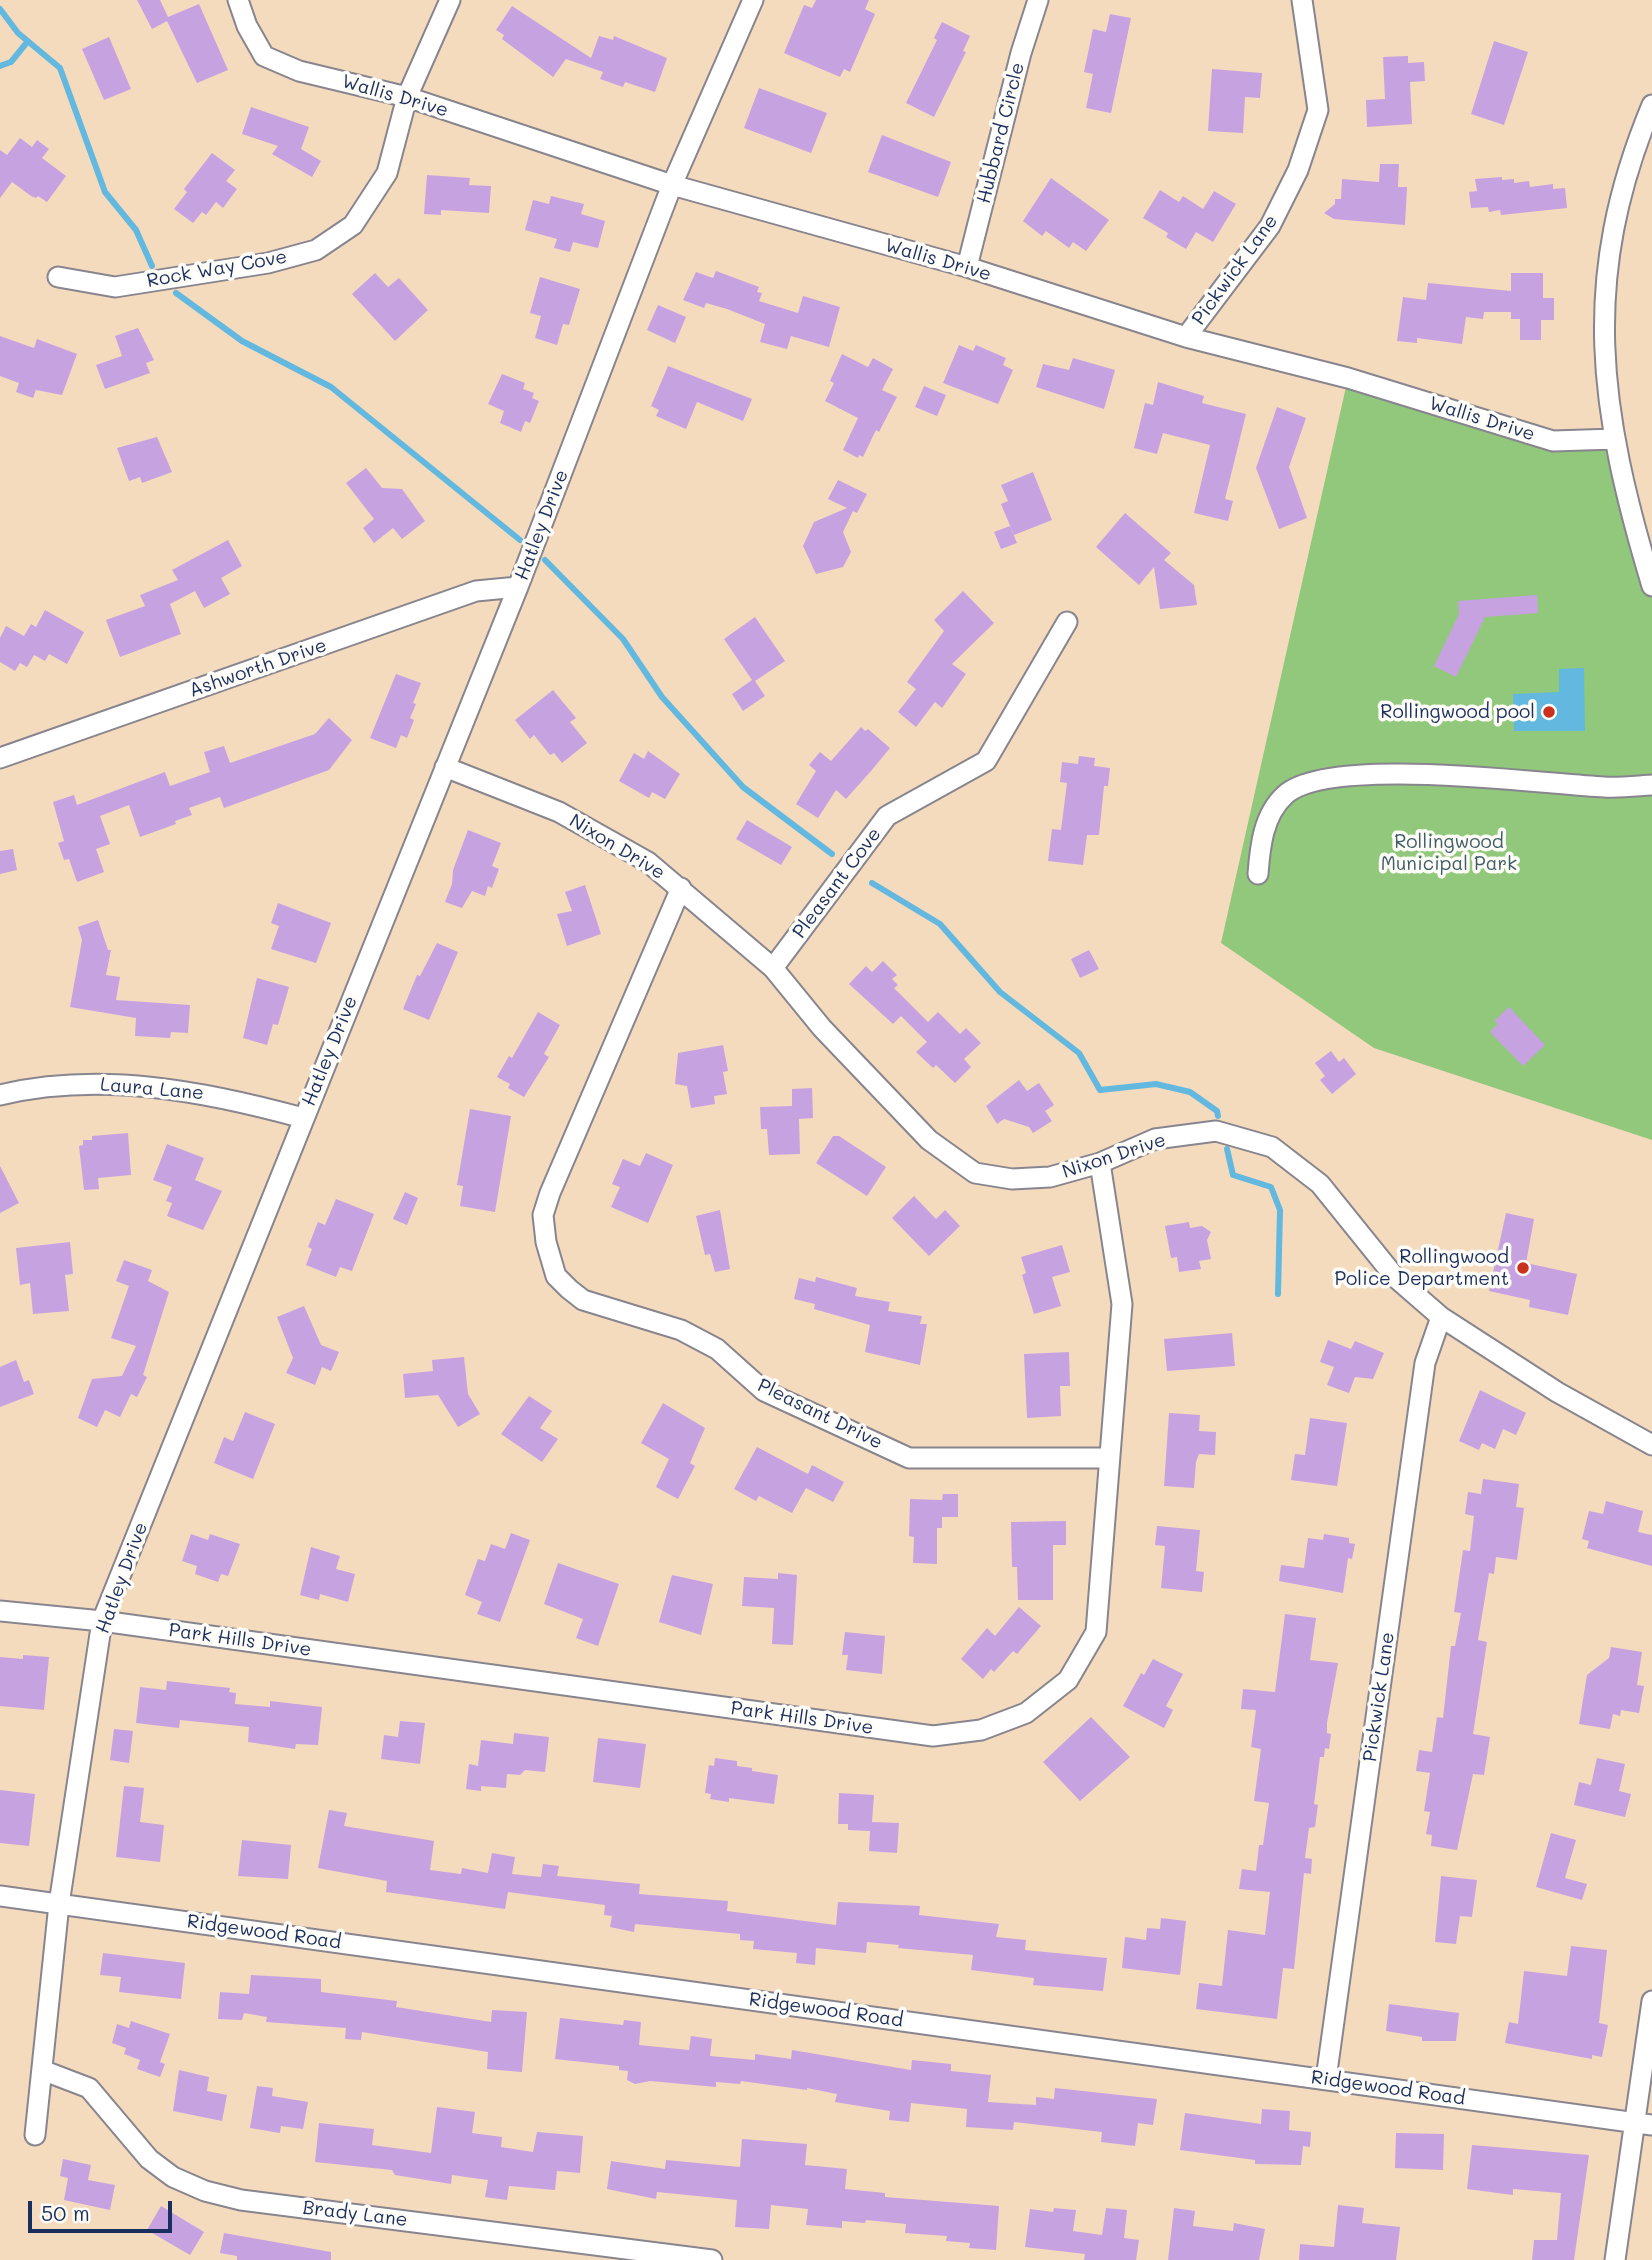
<!DOCTYPE html>
<style>
body{margin:0}
#map{position:relative;width:1652px;height:2260px;overflow:hidden;background:#f4dbbe;font-family:Mali,sans-serif}
canvas{display:block}
.scale{position:absolute;left:28px;top:2201px;width:144px;height:32px;box-sizing:border-box;border:4px solid #1b2f5e;border-top:0;padding-left:9px;font-size:21px;line-height:24px;white-space:nowrap;color:#1b2f5e;-webkit-text-stroke:5px #fdfcf7;paint-order:stroke}
</style>
<div id="map">
<canvas width="1652" height="2260"></canvas>
<div class="scale">50 m</div>
</div>
<script>
const context = document.querySelector('canvas').getContext('2d');
context.lineJoin = 'round';
function fill(path, color) { context.fillStyle = color; context.fill(path, 'evenodd'); }
function strokePath(path, color, width, dash) { context.strokeStyle = color; context.lineWidth = width; context.lineCap = dash ? 'butt' : 'round'; context.setLineDash(dash || []); context.stroke(path); }
function label(font, color, halo, rows, align = 'center') {
  context.font = font + ' Mali,sans-serif'; context.lineWidth = 7; context.setLineDash([]); context.textBaseline = 'middle'; context.strokeStyle = halo; context.fillStyle = color; for (const [text, x, y, turn = 0] of rows) {
    context.save(); context.translate(x, y); context.rotate((+turn || 0) * Math.PI / 180); context.textAlign = isNaN(turn) ? turn : align; if (halo) context.strokeText(text, 0, 0); context.fillText(text, 0, 0); context.restore();
  }
}
const green = new Path2D(`
 M1348,378l204,63 63,-2 37,143v558l-278,-92 -153,-105z`);
const water = new Path2D(`
 M1584,668l1,63h-71l-1,-37 46,-2v-23z`);
const stream = new Path2D(`
 M0,9l18,24 42,35 45,124 31,38 16,36
 M0,66l11,-4 17,-21
 M176,293l66,48 89,46 189,153
 M545,560l78,79 39,58 81,90 89,67
 M872,883l68,41 60,68 79,61 21,37 56,-6 34,8 27,19 1,5
 M1227,1149l6,26 38,12 9,23 -2,84`);
const building = new Path2D(`
 M137,0h23l8,17 31,-13 29,66 -31,13 -30,-62 -15,8z
 M816,0h53l-4,9 10,5 -25,58 -6,-3 -4,8 -56,-24 20,-48 8,3z
 M512,6l79,52 8,-22 14,4 1,-4 53,22 -12,34 -30,-10 -2,5 -23,-8 3,-7 -37,-13 -13,18 -51,-38 2,-4 -8,-5z
 M1110,14l21,4 -20,95 -25,-5 7,-34 -9,-2 9,-43 13,3z
 M942,22l28,14 -7,15 3,1 -32,65 -28,-14 31,-63 -3,-2z
 M109,37l22,52 -27,11 -22,-51z
 M1494,41l34,11 -24,73 -33,-11z
 M1408,56v7l16,-1 1,19 -15,1 2,42 -45,3 -1,-27 19,-1 -2,-42z
 M1212,69l50,4 -2,25 -15,-1 -2,36 -35,-2z
 M759,88l68,25 -16,40 -67,-25z
 M251,107l58,20 -8,22 20,12 -9,16 -40,-23 6,-8 -36,-12z
 M882,135l69,27 -13,35 -70,-25z
 M20,138l12,9 5,-7 12,9 -7,9 24,18 -19,26 -9,-6 -2,2 -5,-2 -19,-14 -12,16v-48l7,5z
 M212,153l23,17 -9,11 11,8 -14,19 -7,-6 -10,13 -4,-3 -9,11 -19,-14 13,-17 -3,-3z
 M1380,164h19l-1,23h9l-2,38 -71,-6 -10,-6 11,-9v-5h6l1,-20 37,3z
 M427,175l43,3 -1,7 22,1 -2,27 -48,-3v5l-17,-1z
 M1502,177v3l12,-1v4l15,-2 1,6 23,-3v5l12,-1 2,20 -66,7 -1,-5 -11,2 -1,-5 -17,1 -2,-16 8,-1 -2,-12z
 M1051,178l58,42 -23,31 -13,-9 -4,6 -23,-17 -4,5 -19,-15z
 M1160,190l19,12 4,-6 20,13 11,-18 22,13 -23,38 -17,-10 -10,17 -20,-12 2,-4 -25,-15z
 M551,196l33,8 -3,10 24,7 -7,27 -25,-6 -3,10 -16,-4 3,-9 -32,-9 8,-30 16,4z
 M716,271l43,16 -2,5 5,1 -3,8 39,12 5,-17 37,11 -11,40 -38,-11 -4,13 -27,-7 5,-18 -38,-15 -21,-6 -2,5 -21,-8 13,-28 17,6z
 M375,273l13,14 11,-9 29,32 -33,31 -43,-47z
 M1511,273h32v25h11v22h-13v20h-21v-21h-9v-7h-27l-1,7 -17,-2 -4,27 -45,-6v5l-20,-2 6,-44 23,3 2,-17 83,8z
 M540,277l40,12 -11,36 -6,-1 -6,21 -22,-7 6,-22 -11,-3z
 M658,305l28,12 -11,26 -28,-13z
 M138,328l16,32 -8,3 4,10 -45,16 -9,-24 26,-9 -7,-20z
 M0,336l34,12 3,-9 40,15 -15,41 -26,-5 -3,8 -17,-6 3,-9 -19,-7z
 M959,345l14,6 3,-6 30,13 -3,7 10,5 -15,34 -55,-21z
 M842,354l26,13 5,-9 20,11 -11,21 15,7 -18,35 -3,-2 -13,27 -4,-2 -1,3 -15,-8 15,-32 -33,-17 9,-18 -4,-2z
 M1073,358l42,12 -11,39 -68,-22 7,-23 26,6z
 M668,366l84,33 -9,22 -46,-19 -11,27 -30,-13 3,-6 -8,-4z
 M502,374l23,9 -2,6 11,4 -2,5 7,3 -9,22 -5,-2 -4,11 -21,-9 4,-12 -16,-7z
 M1158,382l46,14 -2,7 44,11 -21,85 8,2 -5,20 -34,-8 16,-68 -47,-12 -6,21 -23,-6 11,-45 8,2z
 M924,386l22,9 -9,21 -22,-9z
 M1277,407l29,11 -17,49 18,51 -28,11 -23,-61z
 M157,437l15,35 -30,11 -2,-6 -11,4 -12,-33z
 M366,468l16,20 20,1 23,32 -23,18 -9,-11 -19,15 -11,-15 11,-9 -28,-36z
 M1033,472l19,48 -38,15 -13,-31 7,-3 -7,-16z
 M838,480l29,14 -10,19 -4,-2 -10,21 8,20 -8,15 -27,7 -13,-28 11,-24 33,-14 -19,-9z
 M1125,513l46,40 -7,7 30,25 3,20 -37,4 -6,-42 -15,18 -43,-38z
 M1010,526l7,17 -16,6 -7,-17z
 M228,540l14,26 -21,12 9,16 -26,14 -9,-17 -25,13 11,30 -61,23 -14,-37 39,-14 -5,-11 38,-15 -6,-10z
 M963,591l31,32 -42,41 14,10 -24,34 -7,-6 -19,25 -18,-15 18,-23 -9,-7 37,-51 -10,-11z
 M1537,595l1,18 -53,4 -29,60 -22,-11 25,-52 -1,-13z
 M45,610l39,22 -17,32 -18,-10 -4,7 -11,-6 -7,12 -7,-4 -5,8 -15,-9v-24l6,-12 18,10 7,-12 5,3z
 M755,617l30,44 -30,20 10,15 -22,15 -11,-17 20,-14 -28,-41z
 M396,674l25,9 -8,20 3,1 -6,14 4,2 -7,18 -6,-3 -5,13 -26,-10z
 M553,690l23,28 -6,4 17,21 -25,20 -8,-10 -4,2 -16,-20 -4,4 -15,-19z
 M329,718l23,22 -23,30 -105,38 -4,-11 -31,11 3,7 -17,6 1,3 -36,13 -11,-32 -29,11 10,28 -14,5 8,23 -27,10 -8,-23 -5,1 -6,-17 6,-2 -11,-39 21,-7 3,10 88,-33 5,14 40,-14 -6,-20 20,-6 6,17 85,-29z
 M861,727l4,4 3,-2 22,19 -19,23 -25,28 -10,-9 -18,28 -22,-14 20,-33 -7,-6 11,-13 11,9z
 M648,751l32,23 -15,25 -13,-7 -3,6 -30,-17 15,-28 10,6z
 M1079,756l16,2 -1,8 16,2 -2,18h-4l-5,49h-12l-4,30 -35,-4 4,-32 9,1 6,-47 -7,-1 2,-20 16,2z
 M747,820l45,27 -11,18 -45,-26z
 M468,830l33,13 -9,23 7,3 -7,19 -4,-2 -3,10 -13,-5 -10,17 -17,-6 7,-18 1,-14z
 M13,849l4,21 -17,4v-23z
 M585,885l16,49 -34,12 -10,-32 15,-3 -7,-19z
 M278,903l53,20 -15,40 -45,-14 8,-23 -8,-3z
 M98,920l10,30h3l-5,25 14,2 -4,23 74,5 -2,28 -17,-1 -1,6 -35,-2 1,-18 -66,-11 12,-67 -4,-13z
 M437,943l21,9 -29,68 -26,-11 14,-34 3,1z
 M1089,950l10,19 -19,9 -9,-19z
 M883,961l14,14 -5,4 6,6 -4,3 34,34 10,-10 22,22 6,-6 15,15 -17,16 7,8 -16,16 -19,-18 -3,3 -17,-16 11,-10 -26,-26 -8,8 -44,-40 17,-18 6,6z
 M257,978l32,9 -11,38 -5,-1 -6,21 -24,-7z
 M1509,1007l36,38 -22,21 -33,-34 8,-8 -4,-3z
 M538,1012l22,13 -16,29 5,3 -25,40 -16,-9 2,-4 -13,-7 12,-21 3,2z
 M723,1045l5,26 -5,1 4,22 -13,2 1,8 -24,4 -4,-22 -12,-2 3,-31z
 M1331,1051l8,11 5,-4 12,16 -24,20 -12,-14 5,-4 -10,-13z
 M1019,1080l8,11 12,-8 15,22 -9,6 7,10 -19,12 -4,-6 -25,-8 -7,5 -11,-18z
 M812,1088l1,30 -14,1 1,35 -31,1 -2,-26h-6l-1,-22 32,-1v-17z
 M470,1109l41,7 -16,96 -35,-6 3,-20 -6,-1z
 M128,1133l3,42 -33,3 1,11 -15,1 -5,-44 4,-1v-5h9v-4z
 M833,1136h6l47,31 -19,29 -51,-33z
 M167,1144l37,14 -9,22 27,11 -19,39 -36,-14 5,-13 -6,-2 6,-14 -19,-7z
 M646,1153l27,12 -25,58 -37,-16 9,-20 -8,-3 11,-25 17,7z
 M0,1166l19,37 -19,10z
 M405,1192l13,6 -11,27 -14,-6z
 M914,1196l22,23 9,-9 15,16 -31,30 -37,-38z
 M336,1199l38,15 -22,57 -12,-4 -4,10 -30,-12 6,-16 -4,-2 10,-25 7,3z
 M720,1210l10,59 -15,3 -5,-18 -5,1 -9,-39z
 M1506,1213l28,6 -8,44 51,11 -9,41 -39,-8 1,-7 -41,-9z
 M1189,1222l1,6 12,-2 9,6 -4,8 4,19 -12,2 2,8 -22,3 -2,-15 -6,1 -6,-32z
 M70,1242l3,32 -8,1 4,36 -36,3 -3,-31 -10,2 -4,-37z
 M1062,1245l8,27 -18,5 9,29 -27,8 -12,-39 4,-2 -5,-16z
 M124,1260l28,10 -4,11 21,11 -26,83 4,2 -10,20 -6,-3 -11,23 -15,-7 -8,17 -19,-9 14,-39 30,-3 14,-30 -25,-8 18,-52 -13,-5z
 M816,1277l41,11 -2,8 35,6 -2,9 34,5 -2,8h7l-7,41 -55,-13 5,-27 -56,-16 1,-5 -21,-5 5,-21 16,4z
 M304,1306l17,39 18,7 -8,19 -9,-4 -7,18 -29,-12 7,-15 -16,-41z
 M1232,1333l3,33 -68,5 -3,-32z
 M1328,1340l23,9 4,-8 29,12 -11,26 -18,-2 -6,16 -22,-8 7,-18 -14,-5z
 M1069,1352l1,34h-10l1,30 -34,2 -3,-64z
 M464,1357l4,37 12,20 -22,13 -20,-32 -33,3 -2,-24 30,-3 -1,-11z
 M16,1360l8,22 5,-2 5,14 -34,13v-40z
 M1480,1390l46,23 -10,22 -13,-6 -8,20 -13,-6 -3,7 -20,-9z
 M529,1396l23,15 -12,17 18,11 -16,23 -41,-28z
 M663,1403l42,25 -15,35 5,3 -17,33 -22,-12 13,-28 -28,-16z
 M245,1412l30,12 -22,55 -39,-16 10,-26 9,4z
 M1169,1413l31,2 -1,16 17,1 -1,23 -16,-1 -3,8 -2,26 -30,-2z
 M1310,1418l37,5 -10,63 -46,-6 4,-26 10,1z
 M757,1447l51,27 4,-9 32,17 -11,20 -27,-14 -14,25 -33,-17 -3,5 -22,-12z
 M1483,1479l36,5 -3,23 8,1 -7,52 -21,-3 -2,17 -5,-1 -11,67 9,2 -14,92 17,3 -6,38 -11,-1 -16,76 -26,-4 1,-11 -6,-1 4,-22 -6,-1 6,-38 -14,-2 3,-21 13,2 5,-35 6,1 8,-72h4l6,-33 -7,-1 9,-62 7,1 4,-35 -9,-2 3,-22 13,2z
 M943,1494h15v23h-16v11h-5v36l-24,-1 1,-26 -5,-1 1,-37 32,1z
 M1606,1501l37,10 -5,21 14,3v31l-65,-18 2,-7 -7,-2 7,-28 14,3z
 M1066,1521v24h-13v55h-35l-1,-33h-5l-1,-45z
 M1157,1526l43,4 -4,41 8,1 -2,20 -41,-4 4,-42 -10,-1z
 M511,1533l19,7 -30,82 -23,-8 5,-12 -17,-7 13,-36 7,2 6,-17 14,5z
 M191,1534l17,6 2,-6 30,10 -12,32 -7,-2 -3,8 -23,-8 2,-8 -15,-5z
 M1324,1534l25,4v5l6,1 -3,15 -4,-1 -5,35 -64,-12 2,-16 23,3 4,-30 15,2z
 M311,1547l29,9 -4,13 19,5 -7,28 -28,-8 -1,6 -19,-5z
 M558,1563l61,21 -21,62 -22,-8 7,-19 -39,-15z
 M778,1573l19,2 -4,70 -21,-1 2,-36 -32,-2 2,-29 34,2z
 M672,1575l41,9 -12,51 -42,-13z
 M1019,1607l22,19 -24,28 -4,-3 -19,21 -3,-3 -8,10 -22,-20 26,-31 8,8z
 M1285,1614l31,4 -6,42 28,3 -11,60v10l4,1 -2,15 -4,-1 -1,9h-4l-6,47 4,1 -3,22 -6,1 -4,30 7,1 -1,15 -7,-1 -10,96 -11,-1 -6,51 -81,-10 3,-26 23,3 6,-56 37,5 5,-43 -31,-3 3,-20 14,2 3,-26h4l6,-42 -15,-2 7,-52 -10,-2 5,-37 -15,-1 2,-20 32,3z
 M845,1632l40,4 -3,38 -36,-4 2,-15h-6z
 M1611,1647l31,5 -5,33 7,1 -5,27 -18,-3 -1,6 -7,-2 -3,15 -31,-5 8,-49 22,-17z
 M23,1655l26,2 -5,53 -44,-4v-49l23,2z
 M1153,1659l30,15 -17,32 7,4 -9,18 -41,-22 18,-33 3,2z
 M167,1681l63,7 -1,4 7,1 -1,11 35,3v-6l52,6 -4,38 -22,-1 -1,5 -47,-7 1,-15 -69,-7 -1,8 -43,-5 4,-36 26,3z
 M1091,1717l39,40 -50,44 -37,-39z
 M400,1721l25,2 -5,41 -39,-5 3,-24 14,2z
 M114,1729l19,2 -4,32 -19,-3z
 M514,1733l35,4 -4,35 -20,-2 -5,5 -13,-1 -1,14 -25,-2v5l-15,-2 3,-25 9,2 3,-26 32,4z
 M598,1738l48,6 -6,44 -47,-6z
 M715,1758l22,3v5l15,2v3l26,4 -4,29 -45,-6v4l-19,-3 1,-5 -6,-1 4,-28 5,1z
 M1597,1758l28,6 -6,27 12,3 -6,23 -51,-12 5,-23 12,3z
 M124,1786l20,2 -4,34 24,3 -4,37 -44,-5z
 M0,1790l35,4 -6,52 -29,-3z
 M839,1793l35,2 -2,27 27,1 -2,30 -28,-2 1,-20 -22,-1v-6h-10z
 M329,1810l18,3 -3,13 90,15 -4,29 31,4 1,-6 26,5 4,-20 23,4 -3,17 29,3 2,-13 16,2 -2,10 83,8 -1,10 89,7 -1,10 109,14 2,-23 82,4 -1,9 80,9 -3,13 30,3 -1,10 82,8 -4,33 -70,-6 1,-7 -63,-8 2,-15 -75,-7 1,-3 -32,-3 -1,11 -50,-5 -1,17 -19,-2 1,-10 -44,-4 1,-8 -14,-1v-6l-105,-10 -1,8 -24,-5 2,-11 -8,-1 1,-10 -97,-13 -3,17 -119,-17 1,-11 -69,-13z
 M1551,1833l25,7 -11,38 22,6 -5,16 -46,-13z
 M242,1840l49,5 -3,34 -50,-3z
 M1441,1876l36,4 -5,37 -12,-1 -4,28 -21,-2z
 M1161,1918l25,3 -6,54 -58,-7 3,-31 21,3 1,-12 13,1z
 M1571,1946l36,4 -8,73 9,2 -6,32 -10,-2v4l-87,-16 4,-21 9,2 6,-53 43,5z
 M103,1953l82,10 -4,36 -62,-7 2,-15 -21,-2z
 M251,1975l70,4v13l76,9 -1,6 95,15 1,-12 35,2 -5,60 -35,-3 1,-17 -126,-20 -1,8 -16,-1 1,-11 -80,-6 1,-5 -23,-4 -2,7 -24,-1 2,-27 29,2z
 M1389,2004l70,9 -3,28h-34v-4l-36,-6z
 M560,2018l63,7 1,-5 17,2 -2,23 50,5 2,-14 21,3 -2,17 45,4v-6l36,5 1,-9 119,20 1,-10 39,4v7l40,4 -3,27 48,3v-8l18,2 1,-11 102,11 -4,26 -15,-2 -3,23 -34,-4 1,-10 -88,-10 -1,8 -47,-3 1,-18 -56,-6 -2,19 -20,-2 1,-9 -55,-9 2,-8 -30,-6v2l-66,-9 -1,3 -24,-2v5l-66,-6 -15,3 -8,-4 1,-9 -9,-1v-4l-64,-7z
 M131,2021l39,13 -10,28 5,2 -5,13 -23,-8 3,-9 -16,-6 2,-6 -14,-5 5,-19 12,4z
 M179,2070l30,7 -2,14 20,4 -5,26 -49,-10z
 M257,2086l16,2 -1,8 36,6 -5,27 -22,-3 -1,7 -30,-5z
 M437,2107l38,5 -3,21 30,4 -1,10 32,5 4,-20 46,4 -3,37 -23,-2 -2,19 -46,-4 -2,14 -22,-3 3,-17 -36,-5 -1,9 -56,-9 -3,-5 -77,-8 4,-39 55,6 -2,16 59,8z
 M1262,2109l28,2 -1,19 22,2 -1,15 -7,-1 -2,19 -46,-1v-4l-75,-10 5,-37 76,11z
 M1396,2133l48,1 -1,36 -48,-2z
 M742,2139l65,5 -2,21 42,4 -2,20 40,4v4l114,9 -3,44 -27,-2 1,-5 -24,-2 1,-5 -42,-3 1,-9 -40,-4 -1,3 -23,-2v7l-36,-3 2,-16 -37,-4 -2,24 -34,-2 2,-27 -80,-8 -1,7 -49,-10 4,-28 54,8 1,-9 74,7z
 M1472,2145l117,10 -15,105h-42l2,-20h23l4,-47 -48,-4v6l-46,-6z
 M63,2159l28,6 -3,15 27,5 -5,25 -46,-10 4,-22 -8,-2z
 M1338,2205l26,3 -2,15 38,4 -4,33h-97l1,-16 34,3z
 M161,2206l43,26 -14,23 -43,-25z
 M1054,2208l22,2 -3,21 29,4 4,-27 21,2 -3,28 15,2 -3,20h-52l1,-6 -60,-7 5,-38 23,3z
 M1174,2208l21,3 -2,15 40,5 1,-8 31,6 -6,31h-91z
 M224,2233l107,19v8h-94v-4l-17,-3z`);
const minor = new Path2D(`
 M238,0l9,26 17,30 35,15 108,26 265,88 295,82 219,70 162,41 205,63 62,-2
 M1652,105c-73,175 -53,305 0,481
 M967,267l54,-214 17,-53
 M58,277l57,10 153,-24 48,-13 37,-25 34,-52 20,-76 43,-97
 M1186,337l84,-111 28,-56 20,-60 -16,-110
 M0,758l476,-167 42,-4
 M445,767l114,45 89,50 125,106 49,60 107,112 46,33 37,6 38,-2 50,-14 55,-24 61,-8 56,16 48,37 75,93 46,40 116,75 95,53
 M1258,874c2,-27 5,-59 27,-79 43,-40 256,-11 319,-8 16,1 32,-1 48,-2
 M681,888l-131,305 -7,22 3,27 10,34 13,13 14,11 98,30 36,19 47,42 145,67h200
 M773,968l114,-152 99,-55 81,-139
 M0,1095c101,-24 204,-4 303,23
 M0,1611l102,10 831,115 48,-6 45,-17 42,-33 28,-48 26,-328 -22,-141
 M0,1896l1652,229
 M42,2070l47,18 60,71 24,18 32,14 36,9 471,60
 M1326,2079l99,-716 16,-46
 M35,2135l24,-231 43,-283 416,-1034 154,-402 81,-185
 M1615,2260l37,-259`);
const markers = [
 [1549,712,7,"#c8321e"],
 [1523,1268,7,"#c8321e"]
];
const streetNames = [
 ["Wallis Drive",395,96,16],
 ["Hubbard Circle",1001,133,-76],
 ["Wallis Drive",938,260,16],
 ["Rock Way Cove",217,269,-10],
 ["Pickwick Lane",1235,270,-54],
 ["Wallis Drive",1482,419,17],
 ["Hatley Drive",542,525,-69],
 ["Ashworth Drive",258,668,-19],
 ["Nixon Drive",617,847,31],
 ["Pleasant Cove",837,883,-53],
 ["Hatley Drive",330,1051,-68],
 ["Laura Lane",152,1089,5],
 ["Nixon Drive",1114,1156,-18],
 ["Pleasant Drive",820,1414,26],
 ["Hatley Drive",122,1578,-70],
 ["Park Hills Drive",240,1640,8],
 ["Pickwick Lane",1379,1697,-82],
 ["Park Hills Drive",802,1718,8],
 ["Ridgewood Road",264,1932,8],
 ["Ridgewood Road",826,2010,8],
 ["Ridgewood Road",1388,2088,8],
 ["Brady Lane",355,2214,7]
];
const poiNames = [
 ["Rollingwood pool",1535,712],
 ["Rollingwood",1509,1257],
 ["Police Department",1509,1279]
];
const parkNames = [
 ["Rollingwood",1449,842],
 ["Municipal Park",1449,864]
];
fill(green, '#91c87b');
fill(water, '#62b8df');
strokePath(stream, '#62b8df', 6);
fill(building, '#c7a2e1');
strokePath(minor, '#88858e', 23);
strokePath(minor, '#fff', 19);
for (const [x, y, r, color] of markers) { const dot = new Path2D(); dot.arc(x, y, r, 0, 2 * Math.PI); context.fillStyle = color; context.fill(dot); strokePath(dot, '#fdfcf7', 2.5); }
label('19px', '#1b2f5e', '#fdfcf7', streetNames);
label('19px', '#1b2f5e', '#fdfcf7', poiNames, 'right');
label('19px', '#3e5d67', '#fdfcf7', parkNames);
</script>
